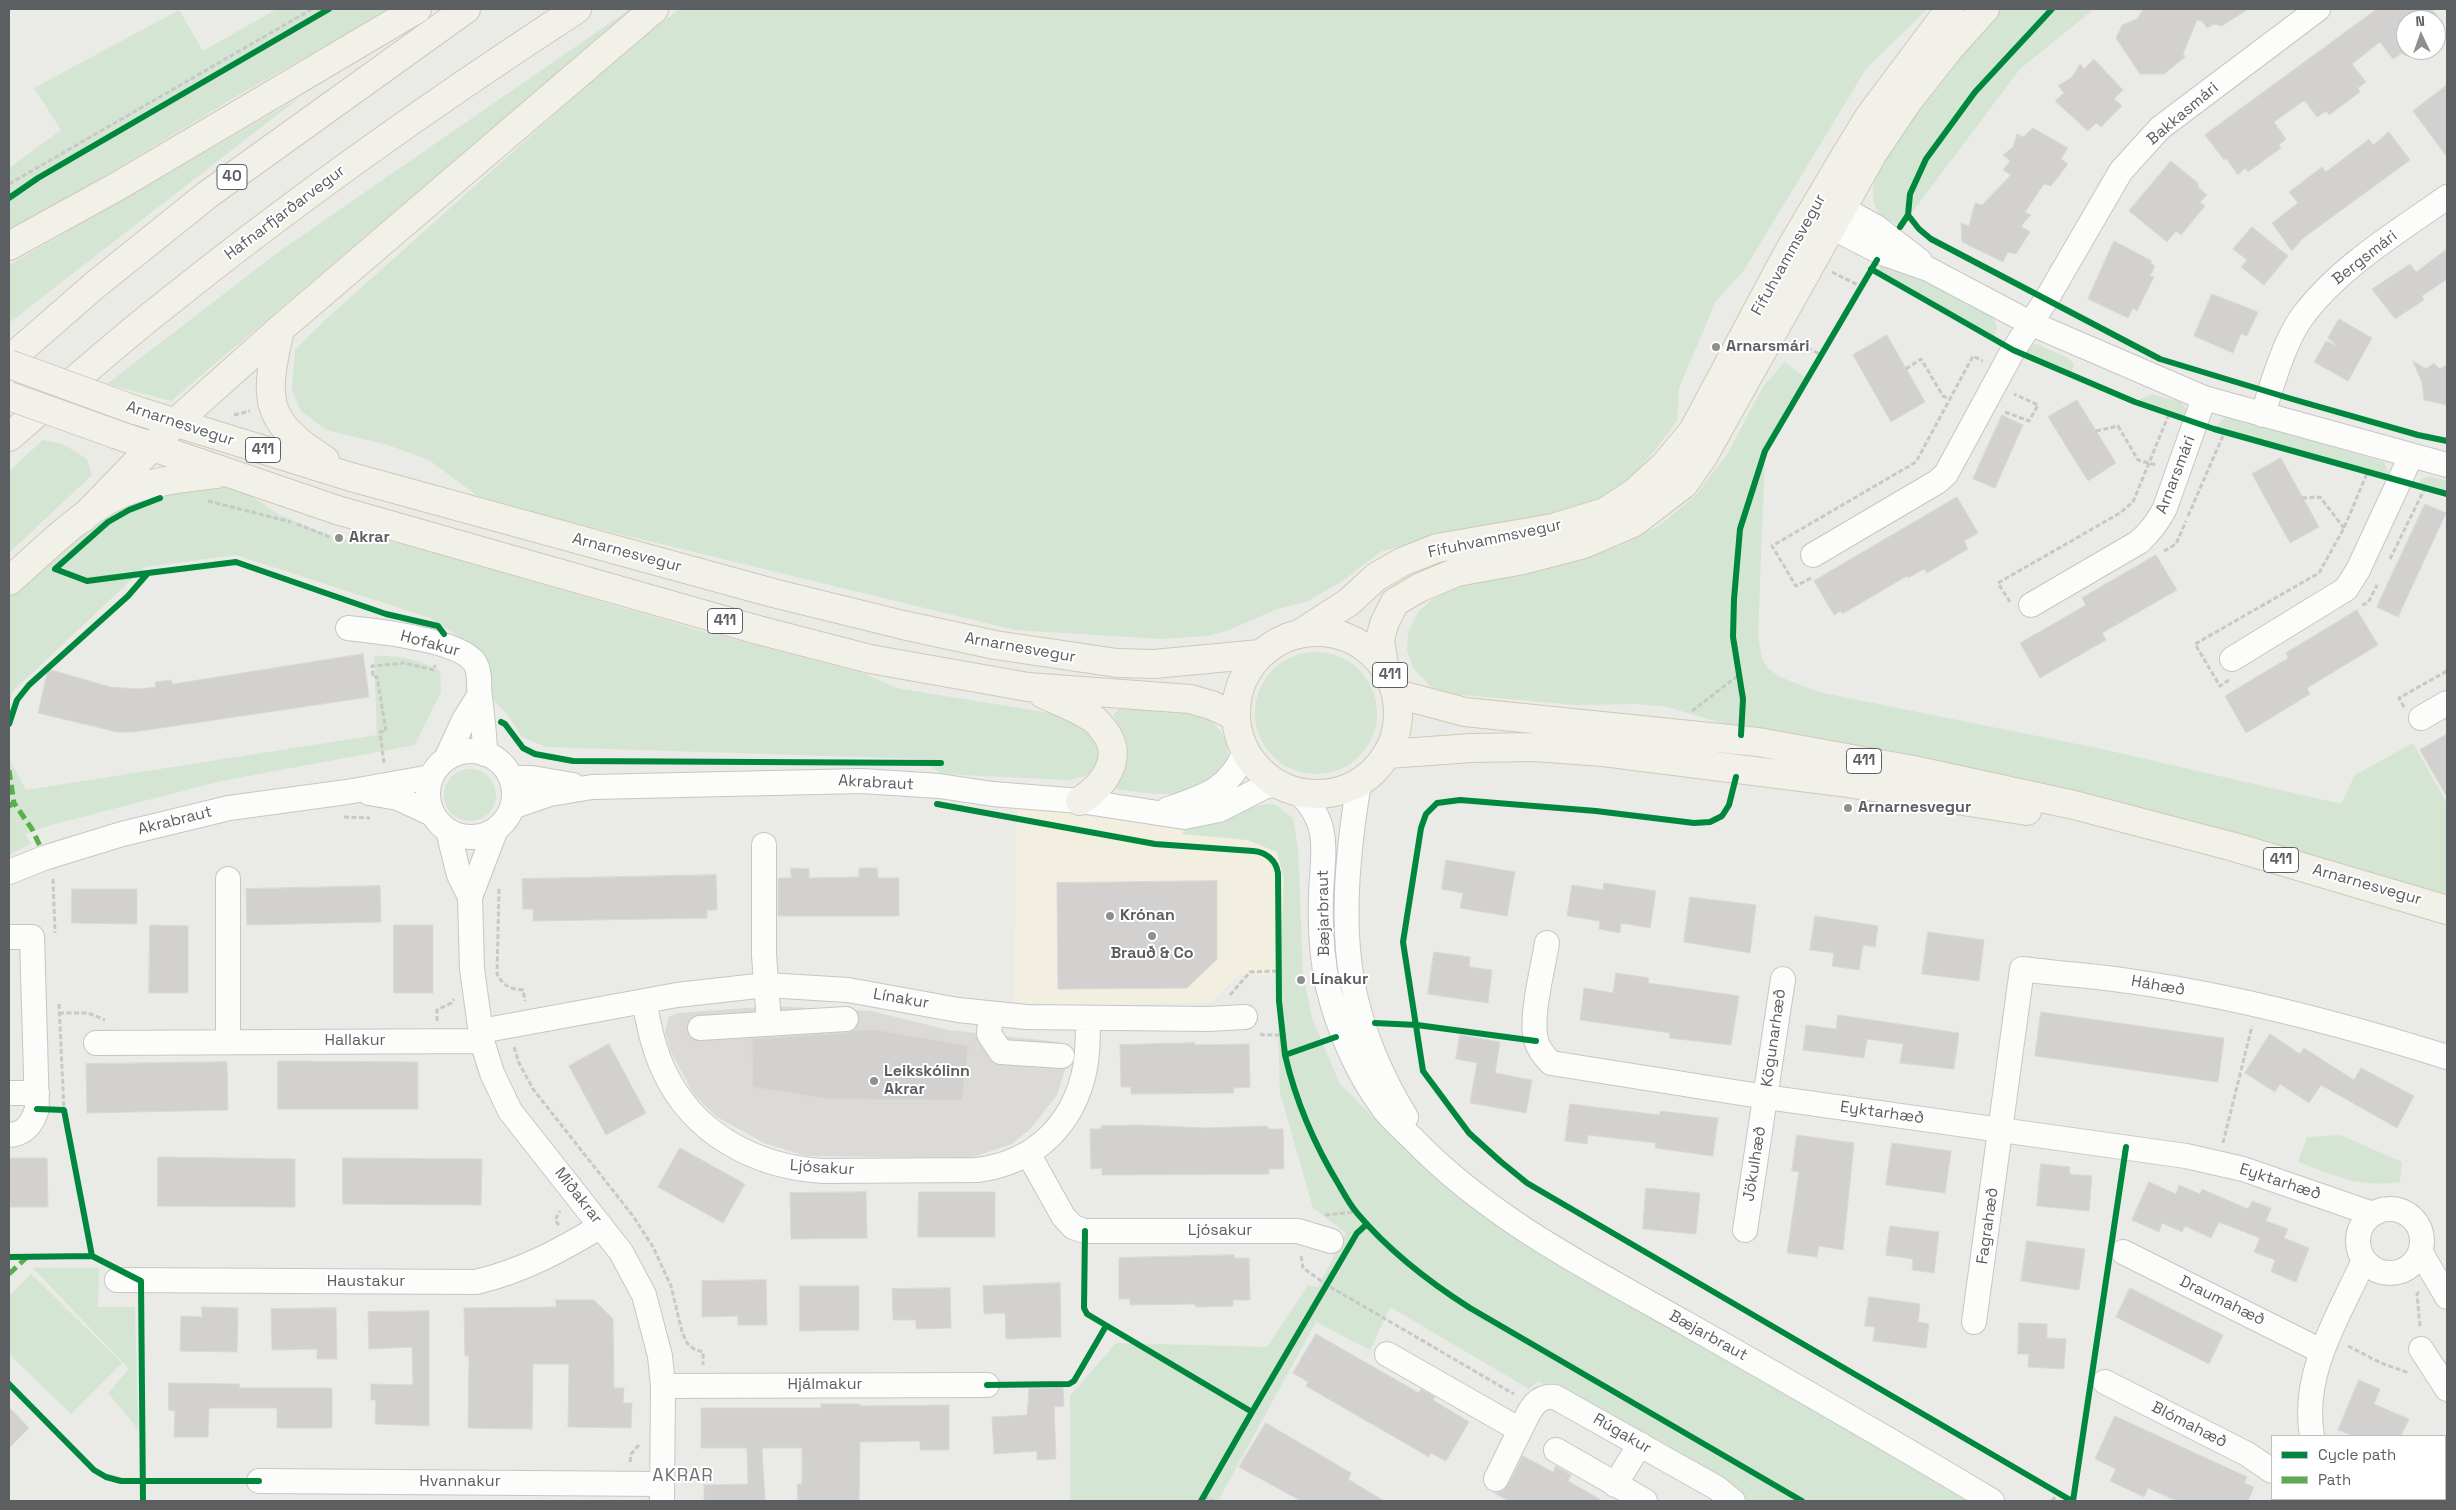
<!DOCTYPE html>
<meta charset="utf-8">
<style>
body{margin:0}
#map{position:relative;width:2456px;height:1510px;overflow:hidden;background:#eaeae6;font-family:"Space Grotesk",sans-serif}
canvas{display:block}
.frame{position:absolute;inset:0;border:10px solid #5c5f62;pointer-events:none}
.legend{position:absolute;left:2271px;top:1435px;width:175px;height:65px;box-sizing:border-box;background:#fff;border:1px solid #bebfc0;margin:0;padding:6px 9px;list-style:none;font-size:15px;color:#5c5f62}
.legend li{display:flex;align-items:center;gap:10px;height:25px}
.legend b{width:25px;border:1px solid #bebfc0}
.north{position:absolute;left:2396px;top:10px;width:50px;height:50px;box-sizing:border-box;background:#fff;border:1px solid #bebfc0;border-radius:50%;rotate:357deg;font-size:14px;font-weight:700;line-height:20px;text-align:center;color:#5c5f62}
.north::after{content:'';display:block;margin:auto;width:18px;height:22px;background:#8e9090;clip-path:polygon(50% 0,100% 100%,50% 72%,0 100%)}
</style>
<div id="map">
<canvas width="2456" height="1510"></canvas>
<div class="frame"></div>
<ul class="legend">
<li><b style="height:6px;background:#00873e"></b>Cycle path</li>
<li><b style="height:6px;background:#58b04a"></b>Path</li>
</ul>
<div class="north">N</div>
</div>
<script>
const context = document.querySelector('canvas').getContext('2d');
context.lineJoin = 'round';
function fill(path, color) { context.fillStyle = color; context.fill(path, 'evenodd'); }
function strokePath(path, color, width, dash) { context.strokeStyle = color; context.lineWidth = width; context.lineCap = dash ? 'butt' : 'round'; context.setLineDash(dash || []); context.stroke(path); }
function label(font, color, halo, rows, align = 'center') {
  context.font = font + ' "Space Grotesk",sans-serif'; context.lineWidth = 4; context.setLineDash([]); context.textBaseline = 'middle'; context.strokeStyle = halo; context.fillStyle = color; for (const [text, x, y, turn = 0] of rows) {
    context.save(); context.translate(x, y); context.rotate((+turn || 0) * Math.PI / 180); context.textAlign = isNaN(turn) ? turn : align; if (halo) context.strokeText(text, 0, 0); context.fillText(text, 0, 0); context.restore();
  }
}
const commercial = new Path2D(`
 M1017,807l169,21 -4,6 65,6 30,12 7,27 -4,96h-42l-27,28 -137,2 -60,-3z`);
const education = new Path2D(`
 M771,1006l100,5 78,19 110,12 6,9 1,16 -9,28 -26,33 -19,16 -42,14 -164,-2 -42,-13 -47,-26 -23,-22 -24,-45 -5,-18 4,-15 9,-4z`);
const green = new Path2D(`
 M277,9h114l-149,84 -233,141v-66l52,-38 -27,-42 145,-78 24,41z
 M630,9h3l-462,392 -64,-17 170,-131z
 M680,9h1247l-61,60 -122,201 -28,31 -37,87 -2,33 -25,33 -29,32 -48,28 -146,25 -47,12 -41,31 -35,20 -29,7 -48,21 -22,6 -45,3 -147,-9 -465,-113 -72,-21 -49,-36 -41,-15 -62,-15 -25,-19 -9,-21 3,-40 29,-29 315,-282z
 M1996,9h98l-74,60 -119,158c-6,-4 -16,-8 -21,-13 -13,-15 -5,-38 0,-54z
 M299,98l-290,225v-58z
 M1884,261l49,20 59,33 5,14 -3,9 -119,-62z
 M2037,344l31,14 6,6 -3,11 -47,-21 7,-9z
 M1785,362l22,17 -42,72 -7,185 4,23 6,9 12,9 38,15 284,57 239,55 14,-29 58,-32 34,60v100l-710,-175 -69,-21 -31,-3 -60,1 -125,-11 -20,-6 -19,-20 -6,-18 1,-18 10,-20 16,-14 34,-15 116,-24 38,-14 38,-20 35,-29 33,-43 36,-68z
 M2151,394l30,8 5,8 1,9 -52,-17z
 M2226,416l158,46 7,16 -177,-49z
 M43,440l20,4 24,15 5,16 -83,78v-82z
 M2431,476l16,5v13l-31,-9 6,-6z
 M199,484l29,3 22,8 28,19 61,26 38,-1 34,7 294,86 158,41 33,15 172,28 27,13c8,32 10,45 -27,51l-127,-6 -18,-15 -377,-12 -24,-10 -14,-22 -13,-13 -29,-61 -36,-23 -194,-63 -91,12 -132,124 -4,13v-109l82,-72 26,-19z
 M1255 713a61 61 0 1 1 122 0a61 61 0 1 1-122 0Z
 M374,656c24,-1 44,3 66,15l1,21 -26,53 -194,36 -170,44 -26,9 6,10 -22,11v-96l17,31 351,-55z
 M1119,709c24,1 50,-1 73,4 41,9 51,60 9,75 -28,11 -60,4 -88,1 11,-32 18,-43 0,-74z
 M444 795a26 26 0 1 1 52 0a26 26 0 1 1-52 0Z
 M1274,804l19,14 5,30 5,127 9,43 28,66 84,84 166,116 208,112 171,105h-221l-45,-32 -165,-88 -9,8 -139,-82 -20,43 -54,-28 -98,179h-148v-105l46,-53 151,4 41,-62 10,2 28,-54 -33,-25 -33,-115 -2,-65 6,-149 -7,-27 -30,-12 -65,-6 4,-6 31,-5 41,-18z
 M2340,1135l62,27 -2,20c-43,6 -63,-6 -102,-20l9,-25z
 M33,1268h66l-1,39h37l3,122 -30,-36 21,-24z
 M31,1274l91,89 -51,51 -62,-60v-58z`);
const building = new Path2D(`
 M2153,9h95l-26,17 -8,-2 -7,4 -5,-7 -5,-1 -14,34 2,3 -21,17h-24l-24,-36 6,-13 15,-6 6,-9z
 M2377,9h55l9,12 -5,4v-5h-30v30h7l-8,6 -3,-3 -9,6 -13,-17 -28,22 14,18 -8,6 2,4 -31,23 -3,-4 -9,6 -12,-16 -3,1 -28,20 12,17 -7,6 2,3 -33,24 -3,-4 -7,7 -12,-17 -2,2 -19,-25z
 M2094,59l29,31 -9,9 8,7 -21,21 -5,-4 -8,8 -33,-30 9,-8 -6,-7 14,-9 8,-13 4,5z
 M2447,85v72l-34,-46z
 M2033,128l35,20 -7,11 7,5 -17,22 -7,-2 -19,28 6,3 -10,11 9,6 -14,22 -8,-2 -5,10 -41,-20 -1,-19 8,3 6,-23 7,2 29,-30 -8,-5 7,-9 -7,-6 10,-8 4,-13 6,3z
 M2389,132l21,28 -108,79 -10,12 -20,-28 26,-20 -9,-11 33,-25 4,5 43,-33 4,6z
 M2171,161l27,22v4l9,8 -7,7 5,4 -24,29 -5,-4 -9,11 -38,-31z
 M2252,227l36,29 -24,29 -23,-18 6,-7 -14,-11z
 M2114,241l38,20 -2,2 5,3 -5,10 4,1 -17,34 -4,-3 -5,10 -40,-19z
 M2447,249v30l-25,17 2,4 -29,19 -23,-30 38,-25 6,8z
 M2212,294l46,18 -11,24 -6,-2 -8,19 -39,-17z
 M2339,319l33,19 -24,43 -34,-19 12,-21 11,5 -9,-8z
 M1887,335l38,67 -34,20 -38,-67z
 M2413,361l13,8 8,-6 6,6 7,-5v41l-23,-5 -2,-17z
 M2077,400l39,63 -28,18 -40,-64z
 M2002,415l21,10 -28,63 -22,-9z
 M2281,458l38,69 -29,16 -38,-69z
 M1957,497l21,36 -14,8 4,8 -41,24 -3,-4 -16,9 -1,-2 -65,38 -1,-3 -7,4 -20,-34z
 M2425,504l21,9 -48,104 -21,-10z
 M2156,555l21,35 -75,43 4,7 -66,38 -20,-35 66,-38 -4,-7z
 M2357,610l21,35 -71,43 3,6 -64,39 -21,-37 63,-38 -2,-5z
 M363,654l6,43 -235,35h-17l-79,-19 10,-44 62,18 29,2 17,-2 -1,-5 17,-2v4z
 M2447,734v63l-27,-47z
 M1446,860l69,12 -8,44 -47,-8 3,-15 -21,-4z
 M791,868l18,1v9l50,-1v-9h18l1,10h21v38h-121v-38h13z
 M716,875l1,35h-10v8l-174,3v-12h-10l-1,-30z
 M1217,881v78l-30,29 -129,1 -1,-106z
 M1604,883l52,8 -6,37 -29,-5 -1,10 -21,-4 1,-8 -33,-5 5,-31 31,5z
 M380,886l1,36 -134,3 -1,-36z
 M72,889h65v35l-65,-1z
 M1690,897l66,8 -6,48 -66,-11z
 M1815,916l63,10 -3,21 -12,-2 -4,25 -27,-4 2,-13 -24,-3z
 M150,925l38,1v67h-39z
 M394,925h39v68h-39z
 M1928,932l56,8 -5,41 -57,-7z
 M1434,952l36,5 -1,10 23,3 -4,33 -60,-9z
 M1616,973l33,5 -1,5 91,13 -8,49 -62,-7 1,-5 -90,-13 4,-32 29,5z
 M2041,1012l183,26 -6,44 -183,-26z
 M1838,1015l121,18 -5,36 -54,-6 3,-19 -36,-5 -3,19 -61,-8 3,-25 30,4z
 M854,1030h23l91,16 -6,54 -133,-1 -76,-12 -1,-48 95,-6z
 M2270,1034l30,20 4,-6 50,32 7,-12 53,28 -17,32 -76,-43 -12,18 -29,-19 -5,8 -30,-19z
 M1460,1035l40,7 -5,31 37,7 -6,33 -56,-10 7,-40 -21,-4z
 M1195,1043v2l54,-1 1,43 -17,1 1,5 -103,1v-7h-10l-1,-42z
 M609,1044l37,69 -40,22 -37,-69z
 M278,1061l140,1v47h-140z
 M227,1062l1,48 -141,3 -1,-49z
 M1570,1104l90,11v-4l58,7 -5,38 -58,-8 1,-5 -68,-8 -1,9 -22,-3z
 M1140,1125l65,3 63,-2v3h15l1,40h-15v5l-167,1v-7l-11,1 -1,-40h11v-3z
 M1797,1135l57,8 -11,107 -24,-4 -2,11 -30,-4 12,-81 -7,-1z
 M1892,1143l59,8 -6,42 -59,-8z
 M680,1148l65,36 -22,39 -65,-36z
 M158,1157l137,2v48l-137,-1z
 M9,1158h38l1,49h-39z
 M343,1158l139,1 -1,46 -138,-1z
 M2041,1164l29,3 -1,7 23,2 -3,35 -52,-5z
 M2149,1182l27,12 3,-9 21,9 2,-5 46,20 4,-8 19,7 -5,13 22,8 -4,9 25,10 -13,34 -25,-10 4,-12 -21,-8 6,-14 -41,-16 -8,16 -26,-12 -3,6 -20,-9 -3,9 -27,-12z
 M1646,1188l54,5 -4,41 -53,-5z
 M866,1192l1,46 -76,1 -1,-46z
 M919,1192h76v45h-77z
 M1890,1226l49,6 -5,41 -22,-3 1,-11 -27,-4z
 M2027,1241l58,8 -6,41 -58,-9z
 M1234,1255v3h15l1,42h-17v6l-37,1 -1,-3 -65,1v-6h-11v-41z
 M766,1280l1,45h-29v-9l-36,1v-36z
 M1060,1283l1,54 -55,2 -1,-26 -21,1 -1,-28z
 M800,1286h59v44l-59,1z
 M950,1288l1,40 -35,1v-9h-23l-1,-31z
 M2130,1288l93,47 -14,29 -93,-47z
 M1869,1297l51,7 -2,18 11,2 -3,24 -53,-7 2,-14 -10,-1z
 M556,1300h38l19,19 1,69h10l-1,15h9l-1,25 -63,-1 1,-63h-36l-1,65 -64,-1 1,-72h-4l-1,-48 92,-1z
 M202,1307l36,1 -1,44 -57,-1 1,-35 21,1z
 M336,1308l1,51h-20v-10l-45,1 -1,-41z
 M429,1311v115l-54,-2 1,-24h-5v-16l42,1 -1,-38 -43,2 -1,-37z
 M2019,1323l28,1v14l19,1 -2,30 -36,-2 1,-13h-11z
 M1316,1334l103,59 2,-4 14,8 -2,3 36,22 -23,39 -15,-8 -2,4 -123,-71 2,-4 -15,-9z
 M2359,1380l21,9 -6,15 35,15 -8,17h-47l-16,-6z
 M169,1383l71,1 -1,4h93v40h-55v-20h-68l-1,29h-34l1,-26 -6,-1z
 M1063,1388l1,18 -10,1 2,52 -19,1v-9l-43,3 -2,-37 35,-2 2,-26z
 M821,1404h39v2l89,-1v45h-29v-9l-60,1 -1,59h-61l-1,-17h5v-36h-40l3,53h-61v-16l44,-1 -1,-36h-46v-40h120z
 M9,1407l20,21 -20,20z
 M2115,1416l132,61 -3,6 10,4 -6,14h-71l-29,-13 -4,9 -34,-16 6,-12 -21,-10z
 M1266,1423l85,50 -3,6 36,22h-83l-62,-34z
 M1523,1456l30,16 3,-6 15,9 -3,6 35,20h-94l-15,-8 9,-2 5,-6z`);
const path = new Path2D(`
 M9,184l303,-175
 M1832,272l28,14
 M1794,341l28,14
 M1906,369l15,-10 22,37 7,3
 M2005,412l24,9 9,-16 -24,-11
 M234,415l16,-4
 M2096,431l22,-5 20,34 18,5
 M2302,498l18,-1 24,31
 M208,501l83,21
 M2188,516l37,-85
 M297,524l33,13
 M2164,551l12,-7 10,-23
 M2390,559l35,-71
 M1811,578l-15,8 -24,-40 144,-84 57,-106 10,5
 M2010,602l-12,-19 122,-70 13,-11 36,-88
 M2362,605l6,-2 9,-18
 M2229,680l-9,6 -25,-42 124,-71 25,-45 24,-57
 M2404,707l-5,-9 48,-27
 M1692,711l48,-37
 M384,763l-4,-31 6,-1 -9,-54h-4l-1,-11 32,-3 30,7 1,-5
 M344,817l26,1
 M1421,828l-18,114 20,129 46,62 31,28 27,22 545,318
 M53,879l2,54
 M499,889l-2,85c7,12 12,15 26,16l2,11
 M1230,995l20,-23 28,-1
 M59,1004l5,106
 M59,1013h29l17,7
 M437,1021v-11l14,-7 3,-4
 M1261,1033l1,2h20
 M514,1047l5,16 14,26 100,127 20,31 18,39 11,46 5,11 7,6 9,3v13
 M2223,1143l29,-117
 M1325,1215l31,-3
 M559,1225l-4,-5 5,-9
 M1301,1256l2,12 24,17 187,109
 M2419,1292l-2,2 3,33
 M2348,1346l33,17 28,10
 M630,1462l1,-8 8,-9
 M1204,1496l9,5
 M2052,1501l6,-8`);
const minor = new Path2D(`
 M1827,200l49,27 44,34
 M1816,219l66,34 46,16 102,54 174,75 243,67
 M2263,415c8,-29 23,-79 42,-102 37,-48 93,-81 142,-116
 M1813,555l124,-73 9,-8 65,-120 38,-59 72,-124 39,-43 158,-119
 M2031,605l108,-63c11,-10 19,-20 26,-34l39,-110
 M348,628c28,3 112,12 127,35 6,10 3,23 5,34 2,19 5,37 5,57
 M2232,659l114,-70 12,-19 53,-114
 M2421,718l26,-15
 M428 794a43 43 0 1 1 86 0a43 43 0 1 1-86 0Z
 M446,759l18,-39 15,-24
 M511,778h21l41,7
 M1359,783c-10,59 -18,137 -7,197 8,47 29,97 54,137
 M1298,792c35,32 24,63 23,104 -1,30 1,63 7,91 10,42 29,86 55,121 8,11 20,21 30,31 77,80 178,131 274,185 102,58 204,116 305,177
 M369,793l29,5 34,16
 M512,807l38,-13 42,-7 270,-6 77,5 54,8 87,7 104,16 35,-7 47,-24 12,-1
 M1168,809c36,-12 63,-20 77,-58
 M448,831l11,44 11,22 2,72 10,72 10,32 18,38 111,141 23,43 16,61 3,30 -1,115
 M764,845v110l5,68
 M9,872l35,-14 78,-24 107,-26 118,-16 84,-15
 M228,879v162
 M470,897l26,-68
 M9,937h23l5,172c-5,15 -12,25 -28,26
 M1547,943c-4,25 -17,74 -11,97 2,9 8,16 15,23l215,34 420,59 57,13 130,45
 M644,1001c5,24 9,47 20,70 29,63 92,96 159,100l154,-1c57,-7 97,-45 108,-102 3,-16 3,-33 3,-49
 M991,1014l-2,20 12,18 61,4
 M700,1028l146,-9
 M481,1031l196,-36 89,-10 82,5 110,20 68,7 182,2 37,-2
 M96,1043l386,-2
 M9,1093h28
 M1029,1155l34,61 10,11 12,4h213l33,10
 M2358 1241a32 32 0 1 1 64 0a32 32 0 1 1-64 0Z
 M1745,1230l38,-251
 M2123,1252l198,99
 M2421,1253l26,44
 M117,1280l359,2c47,-11 85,-32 125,-56
 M1974,1322l48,-353c38,5 76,7 113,13 106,15 210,43 312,75
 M2421,1349l26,40
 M1387,1354l133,76 -24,49
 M2105,1382l142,72 25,17
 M663,1386l324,-1
 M1520,1430c8,-15 14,-36 35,-33l162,91 16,13
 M2312,1436c-11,-64 27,-120 52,-176
 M1556,1450l89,51
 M259,1481l403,3
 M1615,1485l25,-41
 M2298,1499l1,2
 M2331,1499l1,2`);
const major = new Path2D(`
 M9,246l109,-60 299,-177
 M280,329c-15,68 -19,91 45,131
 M9,360l86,-75 112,-90 259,-186
 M135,410l216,67 422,116 130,32 92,20 122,18 37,1 106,-10
 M115,434l222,76 421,120 112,29 158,28 162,12 21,6 24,11
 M9,437c50,-43 100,-88 152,-129 133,-107 273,-206 416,-299
 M83,518l93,-96 104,-93 374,-320
 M9,581c30,-26 71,-68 107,-85 31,-14 66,-18 100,-22
 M1236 713a81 81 0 1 1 162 0a81 81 0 1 1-162 0Z
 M1301,633l48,-31 27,-25 26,-15 35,-14 116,-20 52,-16 29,-19 30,-27 29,-35 96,-180 56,-95 24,-39 81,-108
 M1384,665l-4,-25 4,-16 11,-22 24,-14 38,-16 66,-12 61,-16 49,-21 51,-39 20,-29 169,-302 35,-52 41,-52 36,-40
 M1043,694c17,8 37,15 52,26 4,3 7,8 10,12 20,26 -2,54 -25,69
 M1397,694l68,18 293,30 155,28 161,35 160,42 213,63
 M1388,754l83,-6 64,-1 68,5 238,30 186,29`);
const majorBridge = new Path2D(`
 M9,364l126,46
 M9,396l106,38`);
const quiet = new Path2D(`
 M9,770l5,33
 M9,806l5,-3 18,26 8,17
 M9,1274l18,-17`);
const cycleway = new Path2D(`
 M9,198l29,-20 291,-169
 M1908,215l11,14 12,10 229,120 132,40 126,36 29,6
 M1900,227l8,-12 2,-21 16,-35 49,-67 77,-83
 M1871,269l142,81 122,52 79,27 233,65
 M148,573l88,-11 150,52 52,12 6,8
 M501,722l4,2 18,24 12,6 38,7 368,2
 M9,724l8,-24 12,-15 99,-89 20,-23 -61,8 -32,-12 53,-47 21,-12 31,-12
 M1741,735l2,-36 -10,-62 1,-38 6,-70 25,-78 112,-191
 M1736,777l-7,28 -7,11 -12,6 -16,1 -98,-12 -136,-11 -23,3 -11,11 -5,14 -18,114 20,129 46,62 31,28 27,22 545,318
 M937,804l218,40 98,7c13,1 23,9 25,22l1,128 6,54 51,-18
 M1375,1023l42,2 119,16
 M1285,1055c11,47 29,89 54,130 5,9 11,20 18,28 32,38 72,69 113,95l332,193
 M37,1109l27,1 28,146 49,25 2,220
 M1085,1231l-1,77 3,6 165,98 105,-179 10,-9
 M9,1257l83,-1
 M9,1384l85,86 12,7 15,4h138
 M987,1385l82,-1 5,-3 32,-55
 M1201,1501l51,-89
 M2073,1501l53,-354`);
const markers = [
 [1716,347,5,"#8e9090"],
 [339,538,5,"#8e9090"],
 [1848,808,5,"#8e9090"],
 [1110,916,5,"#8e9090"],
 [1152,936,5,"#8e9090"],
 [1301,980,5,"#8e9090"],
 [874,1081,5,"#8e9090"]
];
const shields = [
 [232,177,30],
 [263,450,35],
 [725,621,35],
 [1390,675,35],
 [1864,761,35],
 [2281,860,35]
];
const shieldNames = [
 ["40",232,177],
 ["411",263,450],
 ["411",725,621],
 ["411",1390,675],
 ["411",1864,761],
 ["411",2281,860]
];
const streetNames = [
 ["Bakkasmári",2183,114,-40],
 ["Hafnarfjarðarvegur",285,213,-37],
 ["Fífuhvammsvegur",1789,255,-61],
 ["Bergsmári",2365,258,-38],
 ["Arnarnesvegur",180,424,18],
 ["Arnarsmári",2176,475,-69],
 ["Fífuhvammsvegur",1495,539,-12],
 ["Arnarnesvegur",627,553,15],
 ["Hofakur",430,644,15],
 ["Arnarnesvegur",1020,648,10],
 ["Akrabraut",876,783,3],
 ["Akrabraut",175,821,-14],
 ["Arnarnesvegur",2367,885,16],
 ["Bæjarbraut",1324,913,-91],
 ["Háhæð",2158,986,10],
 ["Línakur",901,999,10],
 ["Kögunarhæð",1774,1038,-82],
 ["Hallakur",355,1041],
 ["Eyktarhæð",1882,1113,8],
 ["Jökulhæð",1755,1164,-81],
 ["Ljósakur",822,1168,4],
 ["Eyktarhæð",2280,1182,18],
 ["Miðakrar",578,1196,52],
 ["Fagrahæð",1988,1226,-82],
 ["Ljósakur",1220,1231],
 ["Haustakur",366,1282],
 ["Draumahæð",2222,1301,26],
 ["Bæjarbraut",1708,1336,29],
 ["Hjálmakur",825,1385],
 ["Blómahæð",2189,1425,27],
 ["Rúgakur",1622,1434,30],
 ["Hvannakur",460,1482]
];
const poiNames = [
 ["Arnarsmári",1726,347],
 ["Akrar",349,538],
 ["Arnarnesvegur",1858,808],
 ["Krónan",1120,916],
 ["Brauð & Co",1152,954,"center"],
 ["Línakur",1311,980],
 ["Leikskólinn",884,1072],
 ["Akrar",884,1090]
];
const neighbourhoodNames = [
 ["AKRAR",683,1476]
];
fill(commercial, '#f2efe0');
fill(education, '#dcdad6');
fill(green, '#d5e5d3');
fill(building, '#d2d1cf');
strokePath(building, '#dad8d5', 1);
strokePath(minor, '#c6c6c6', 26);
strokePath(major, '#cfc9b7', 30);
strokePath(path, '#c6c9c7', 3, [5, 2.5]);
strokePath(minor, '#fcfcfb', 24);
strokePath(major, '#f1f0e9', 28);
strokePath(majorBridge, '#cfc9b7', 30, []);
strokePath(majorBridge, '#f1f0e9', 28);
strokePath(quiet, '#58b04a', 5, [10, 5]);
strokePath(cycleway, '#00873e', 6);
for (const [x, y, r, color] of markers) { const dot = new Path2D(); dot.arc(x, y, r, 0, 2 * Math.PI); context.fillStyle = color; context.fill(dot); strokePath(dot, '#fff', 2); }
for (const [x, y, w] of shields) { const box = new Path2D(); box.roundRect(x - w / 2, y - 12.5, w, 25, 4); context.fillStyle = '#fff'; context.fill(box); strokePath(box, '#5c5f62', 1); }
label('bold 15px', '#5c5f62', null, shieldNames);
label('16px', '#5c5f62', '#fff', streetNames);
label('bold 16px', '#5c5f62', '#fff', poiNames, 'left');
context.letterSpacing = '1px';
label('18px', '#6d7074', '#fff', neighbourhoodNames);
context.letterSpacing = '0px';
</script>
